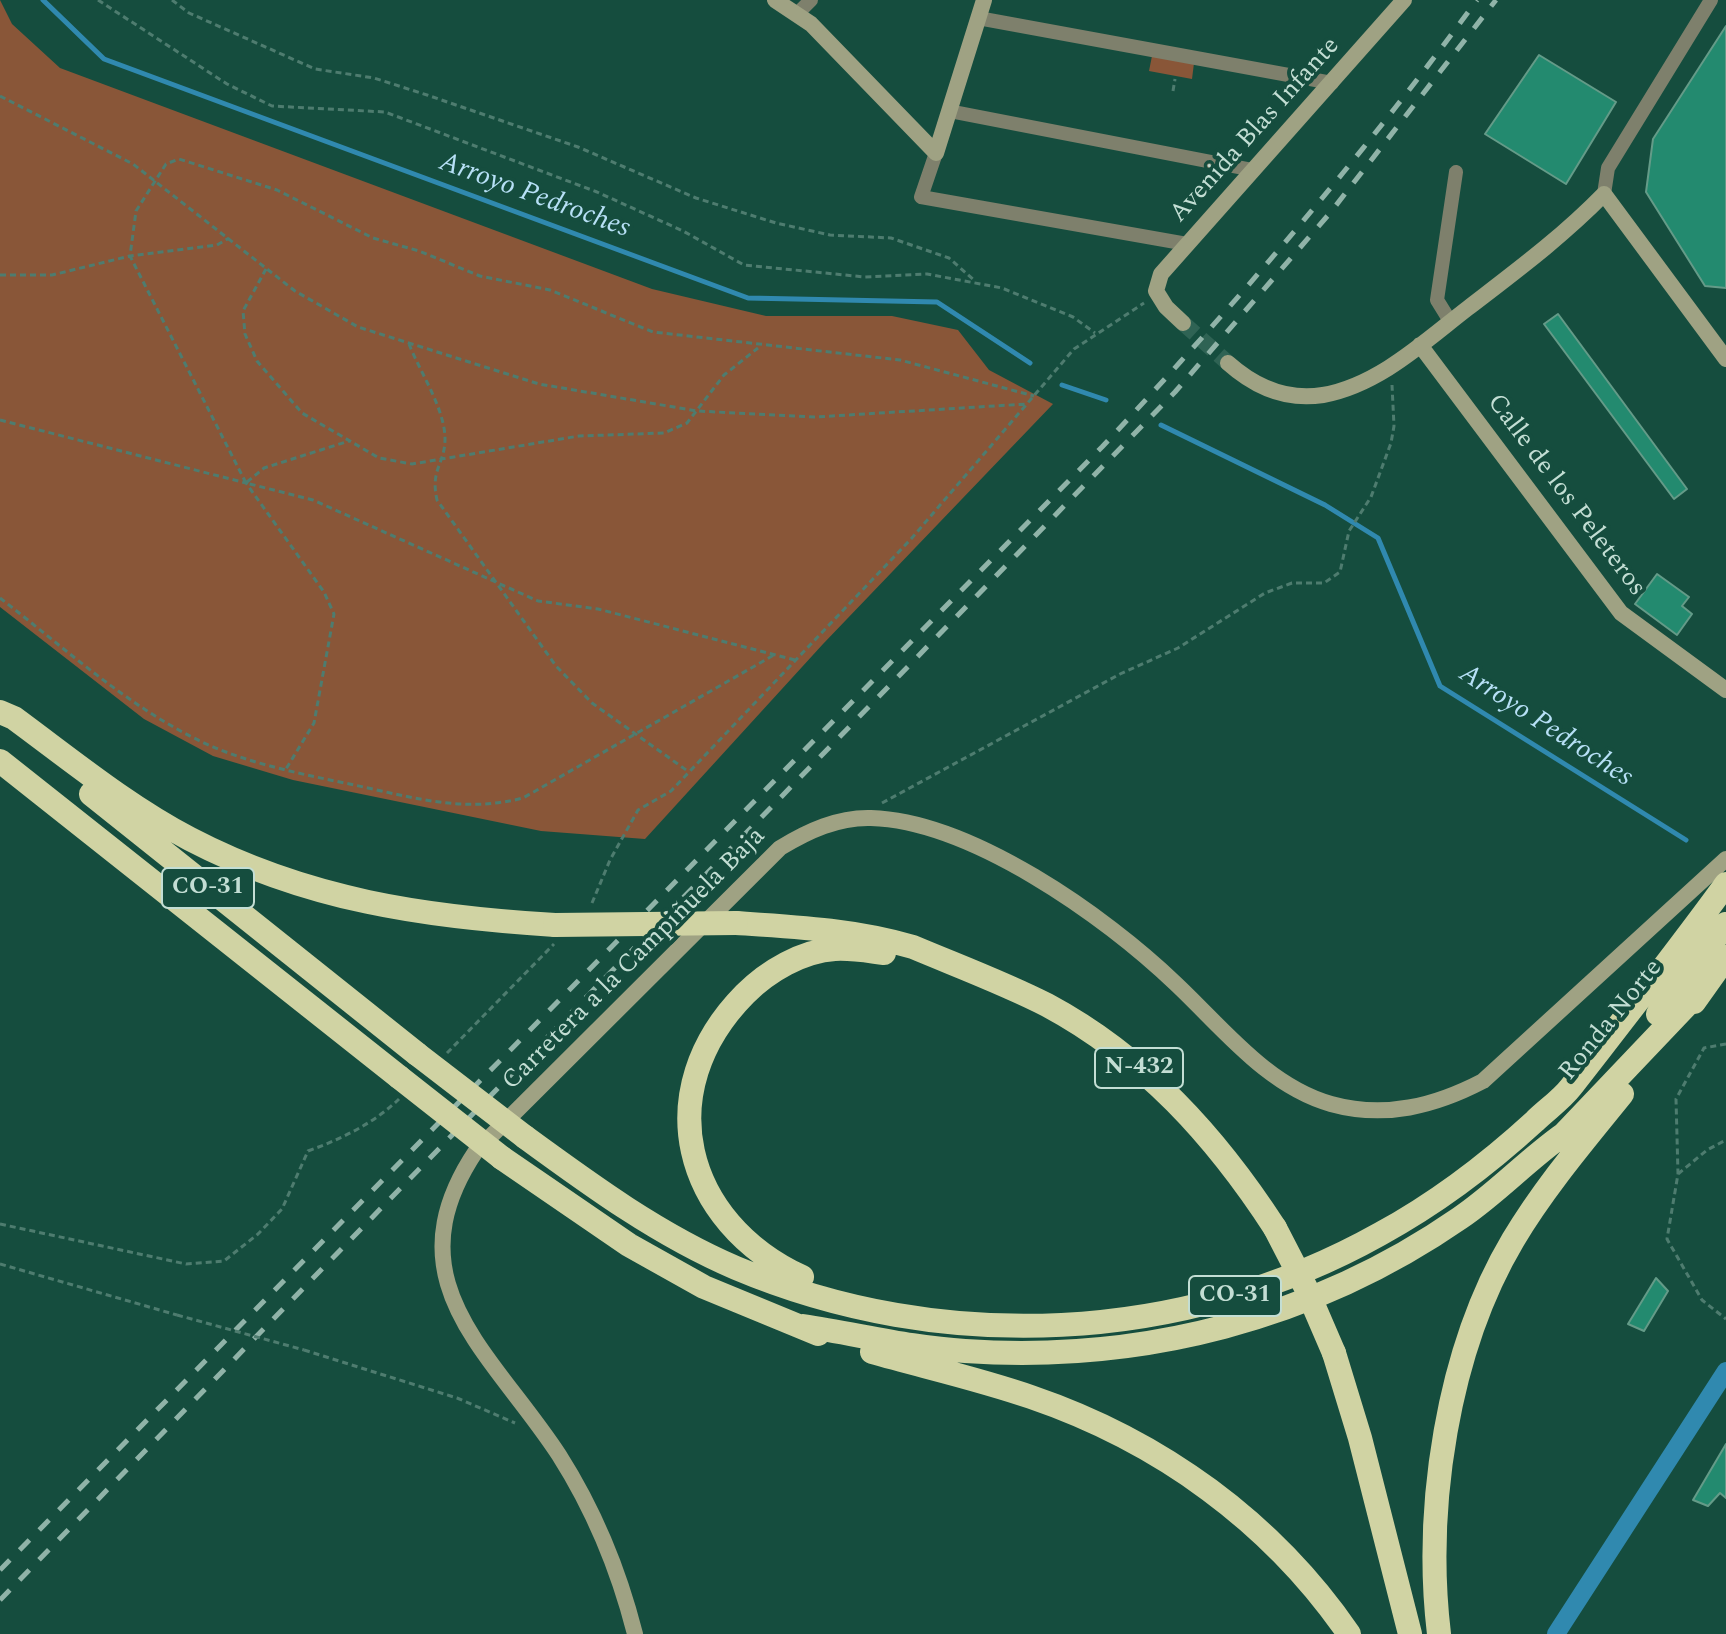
<!DOCTYPE html>
<meta charset="utf-8">
<style>
body{margin:0}
canvas{display:block;background:#154d3e}
</style>
<canvas width="1726" height="1634"></canvas>
<script>
const context = document.querySelector('canvas').getContext('2d');
context.lineJoin = 'round';
function fill(path, color) { context.fillStyle = color; context.fill(path, 'evenodd'); }
function strokePath(path, color, width, dash) { context.strokeStyle = color; context.lineWidth = width; context.lineCap = dash ? 'butt' : 'round'; context.setLineDash(dash || []); context.stroke(path); }
function label(font, color, halo, rows, align = 'center') {
  context.font = font + ' Spectral,serif'; context.lineWidth = 8; context.setLineDash([]); context.textBaseline = 'middle'; context.strokeStyle = halo; context.fillStyle = color; for (const [text, x, y, turn = 0] of rows) {
    context.save(); context.translate(x, y); context.rotate((+turn || 0) * Math.PI / 180); context.textAlign = isNaN(turn) ? turn : align; if (halo) context.strokeText(text, 0, 0); context.fillText(text, 0, 0); context.restore();
  }
}
const green = new Path2D(`
 M0,0l12,24 48,44 592,221 114,27h126l66,14 31,40 64,34 -230,240 -178,195 -104,-8 -248,-51 -80,-24 -69,-37 -144,-112z
 M1152,56l42,7 -2,16 -43,-8z`);
const stream = new Path2D(`
 M43,0l61,59 644,239 189,4 93,61
 M1062,385l44,15
 M1161,425l164,80 53,33 62,148 246,154`);
const canal = new Path2D(`
 M1556,1634l170,-263`);
const building = new Path2D(`
 M1726,26v262l-21,-2 -59,-94 7,-53z
 M1539,55l77,47 -50,82 -81,-50z
 M1558,314l129,175 -13,10 -130,-175z
 M1657,574l32,23 -7,9 10,8 -15,21 -42,-31z
 M1656,1278l12,13 -24,40 -16,-7z
 M1726,1444v54l-6,-5 -12,13 -15,-6z`);
const secondaryTunnel = new Path2D(`
 M1183,323l45,40`);
const path = new Path2D(`
 M98,0l129,84 45,22 113,6 212,80 86,39 61,34 121,12 62,-3 75,14 71,29 22,16
 M172,0l17,13 126,56 59,9 53,17 151,52 118,51 80,25 54,12 61,3 58,20 26,23
 M1173,91l2,-12
 M0,96l133,68 162,127 63,36 181,57 158,27 118,6 212,-13
 M266,269l-23,42 2,23 12,27 45,52 77,45 33,6 167,-28 85,-3 23,-10 37,-48 34,-27
 M0,275h52l78,-19 87,-11 12,-7
 M409,344c11,28 36,65 36,95 0,25 -15,30 -8,61l119,166 36,37 97,69
 M0,420l246,63 78,109 10,22 -20,109 -28,46
 M247,482l17,-14 85,-27
 M0,598c62,48 123,104 192,139 54,28 117,38 176,51 54,12 101,24 155,10l251,-143
 M795,660l-197,-51 -60,-8 -225,-101 -67,-17 -116,-227 6,-45 30,-47 13,-5 98,31 96,48 46,13 61,25 70,14 103,42 247,28 134,36
 M882,803l238,-129 58,-26 87,-55 27,-10h32l16,-11 9,-41 22,-34 20,-54 3,-17 -2,-41
 M592,903l18,-43 28,-50 33,-19 240,-252 163,-190 70,-46
 M1726,1044l-22,4 -28,51 2,75 -11,65 35,61 24,19
 M447,1053l107,-109
 M1678,1174l29,-24 19,-10
 M0,1224l186,40 38,-3 34,-27 24,-25 26,-58c33,-12 65,-27 91,-52
 M0,1264l177,51
 M304,1350l153,48 58,25`);
const street = new Path2D(`
 M798,13l13,-13
 M978,18l354,65
 M949,111l304,59
 M936,153l-15,44 266,47
 M1604,194l4,-26 103,-168
 M1450,321l-13,-21 19,-128`);
const secondary = new Path2D(`
 M775,0l36,24 125,129 48,-153
 M1183,323l-17,-16 -10,-16 5,-17 243,-274
 M1420,345l201,268 105,77
 M1228,363c27,24 58,38 95,32 56,-10 102,-54 145,-87 48,-37 94,-71 136,-114l122,165
 M635,1634c-16,-63 -41,-124 -76,-179 -68,-104 -170,-174 -83,-304l304,-303c28,-17 58,-31 91,-30 100,3 234,98 304,165 47,44 92,103 156,121 54,15 104,2 152,-23l243,-222`);
const highway = new Path2D(`
 M0,712l14,6c57,42 113,88 176,121 117,61 235,78 365,86
 M0,761l399,316
 M91,794l326,260
 M736,923c61,4 119,7 177,24 45,19 91,36 134,58 97,52 169,132 228,223
 M1694,1002l32,-45
 M1658,1014l68,-90
 M525,1137c67,49 134,98 211,131 206,87 448,76 644,-34 57,-31 107,-69 155,-113 11,-11 26,-21 36,-34 52,-67 105,-134 155,-203
 M502,1158l127,87 75,42 114,47
 M802,1277c-119,-55 -153,-186 -57,-283 23,-23 57,-43 90,-45 17,-1 33,2 49,4
 M803,1326c54,8 108,22 162,25 176,12 349,-32 495,-133 37,-25 67,-58 104,-84l137,-144
 M872,1352c53,15 107,27 159,45 129,44 241,125 318,237
 M1334,1353l26,85 50,196
 M1439,1634c-15,-126 8,-283 74,-394 31,-52 71,-99 109,-146`);
const rail = new Path2D(`
 M0,1570l1102,-1123c133,-142 260,-290 375,-447
 M0,1600l1175,-1208 155,-179 166,-213`);
const pathBridge = new Path2D(`
 M177,1315l127,35`);
const highwayBridge = new Path2D(`
 M555,925l181,-2
 M417,1054l108,83
 M399,1077l103,81
 M1275,1228l31,60 28,65`);
const shields = [
 [208,888,92],
 [1139,1068,88],
 [1235,1296,92]
];
const shieldNames = [
 ["CO-31",208,888],
 ["N-432",1139,1068],
 ["CO-31",1235,1296]
];
const streetNames = [
 ["Avenida Blas Infante",1256,131,-48],
 ["Calle de los Peleteros",1565,496,53],
 ["Carretera a la Campiñuela Baja",635,960,-45],
 ["Ronda Norte",1612,1021,-51]
];
const waterNames = [
 ["Arroyo Pedroches",534,197,20],
 ["Arroyo Pedroches",1545,727,33]
];
fill(green, '#895638');
strokePath(stream, '#3089af', 5);
strokePath(canal, '#3089af', 18);
fill(building, '#238a6f');
strokePath(building, '#649b88', 2);
strokePath(secondaryTunnel, '#2f6354', 16, [16, 8]);
strokePath(path, '#4e7c6f', 3, [6, 4]);
strokePath(street, '#7e806c', 14);
strokePath(secondary, '#9fa283', 16);
strokePath(highway, '#d0d3a3', 24);
strokePath(rail, '#90b3a8', 5, [14, 14]);
strokePath(pathBridge, '#4e7c6f', 3, [6, 4]);
strokePath(highwayBridge, '#d0d3a3', 24);
for (const [x, y, w] of shields) { const box = new Path2D(); box.roundRect(x - w / 2, y - 20, w, 40, 6); context.fillStyle = '#154d3e'; context.fill(box); strokePath(box, '#c3ded4', 2); }
label('bold 24px', '#c3ded4', null, shieldNames);
label('26px', '#c3ded4', '#154d3e', streetNames);
label('italic 28px', '#b7e0f6', '#154d3e', waterNames);
</script>
